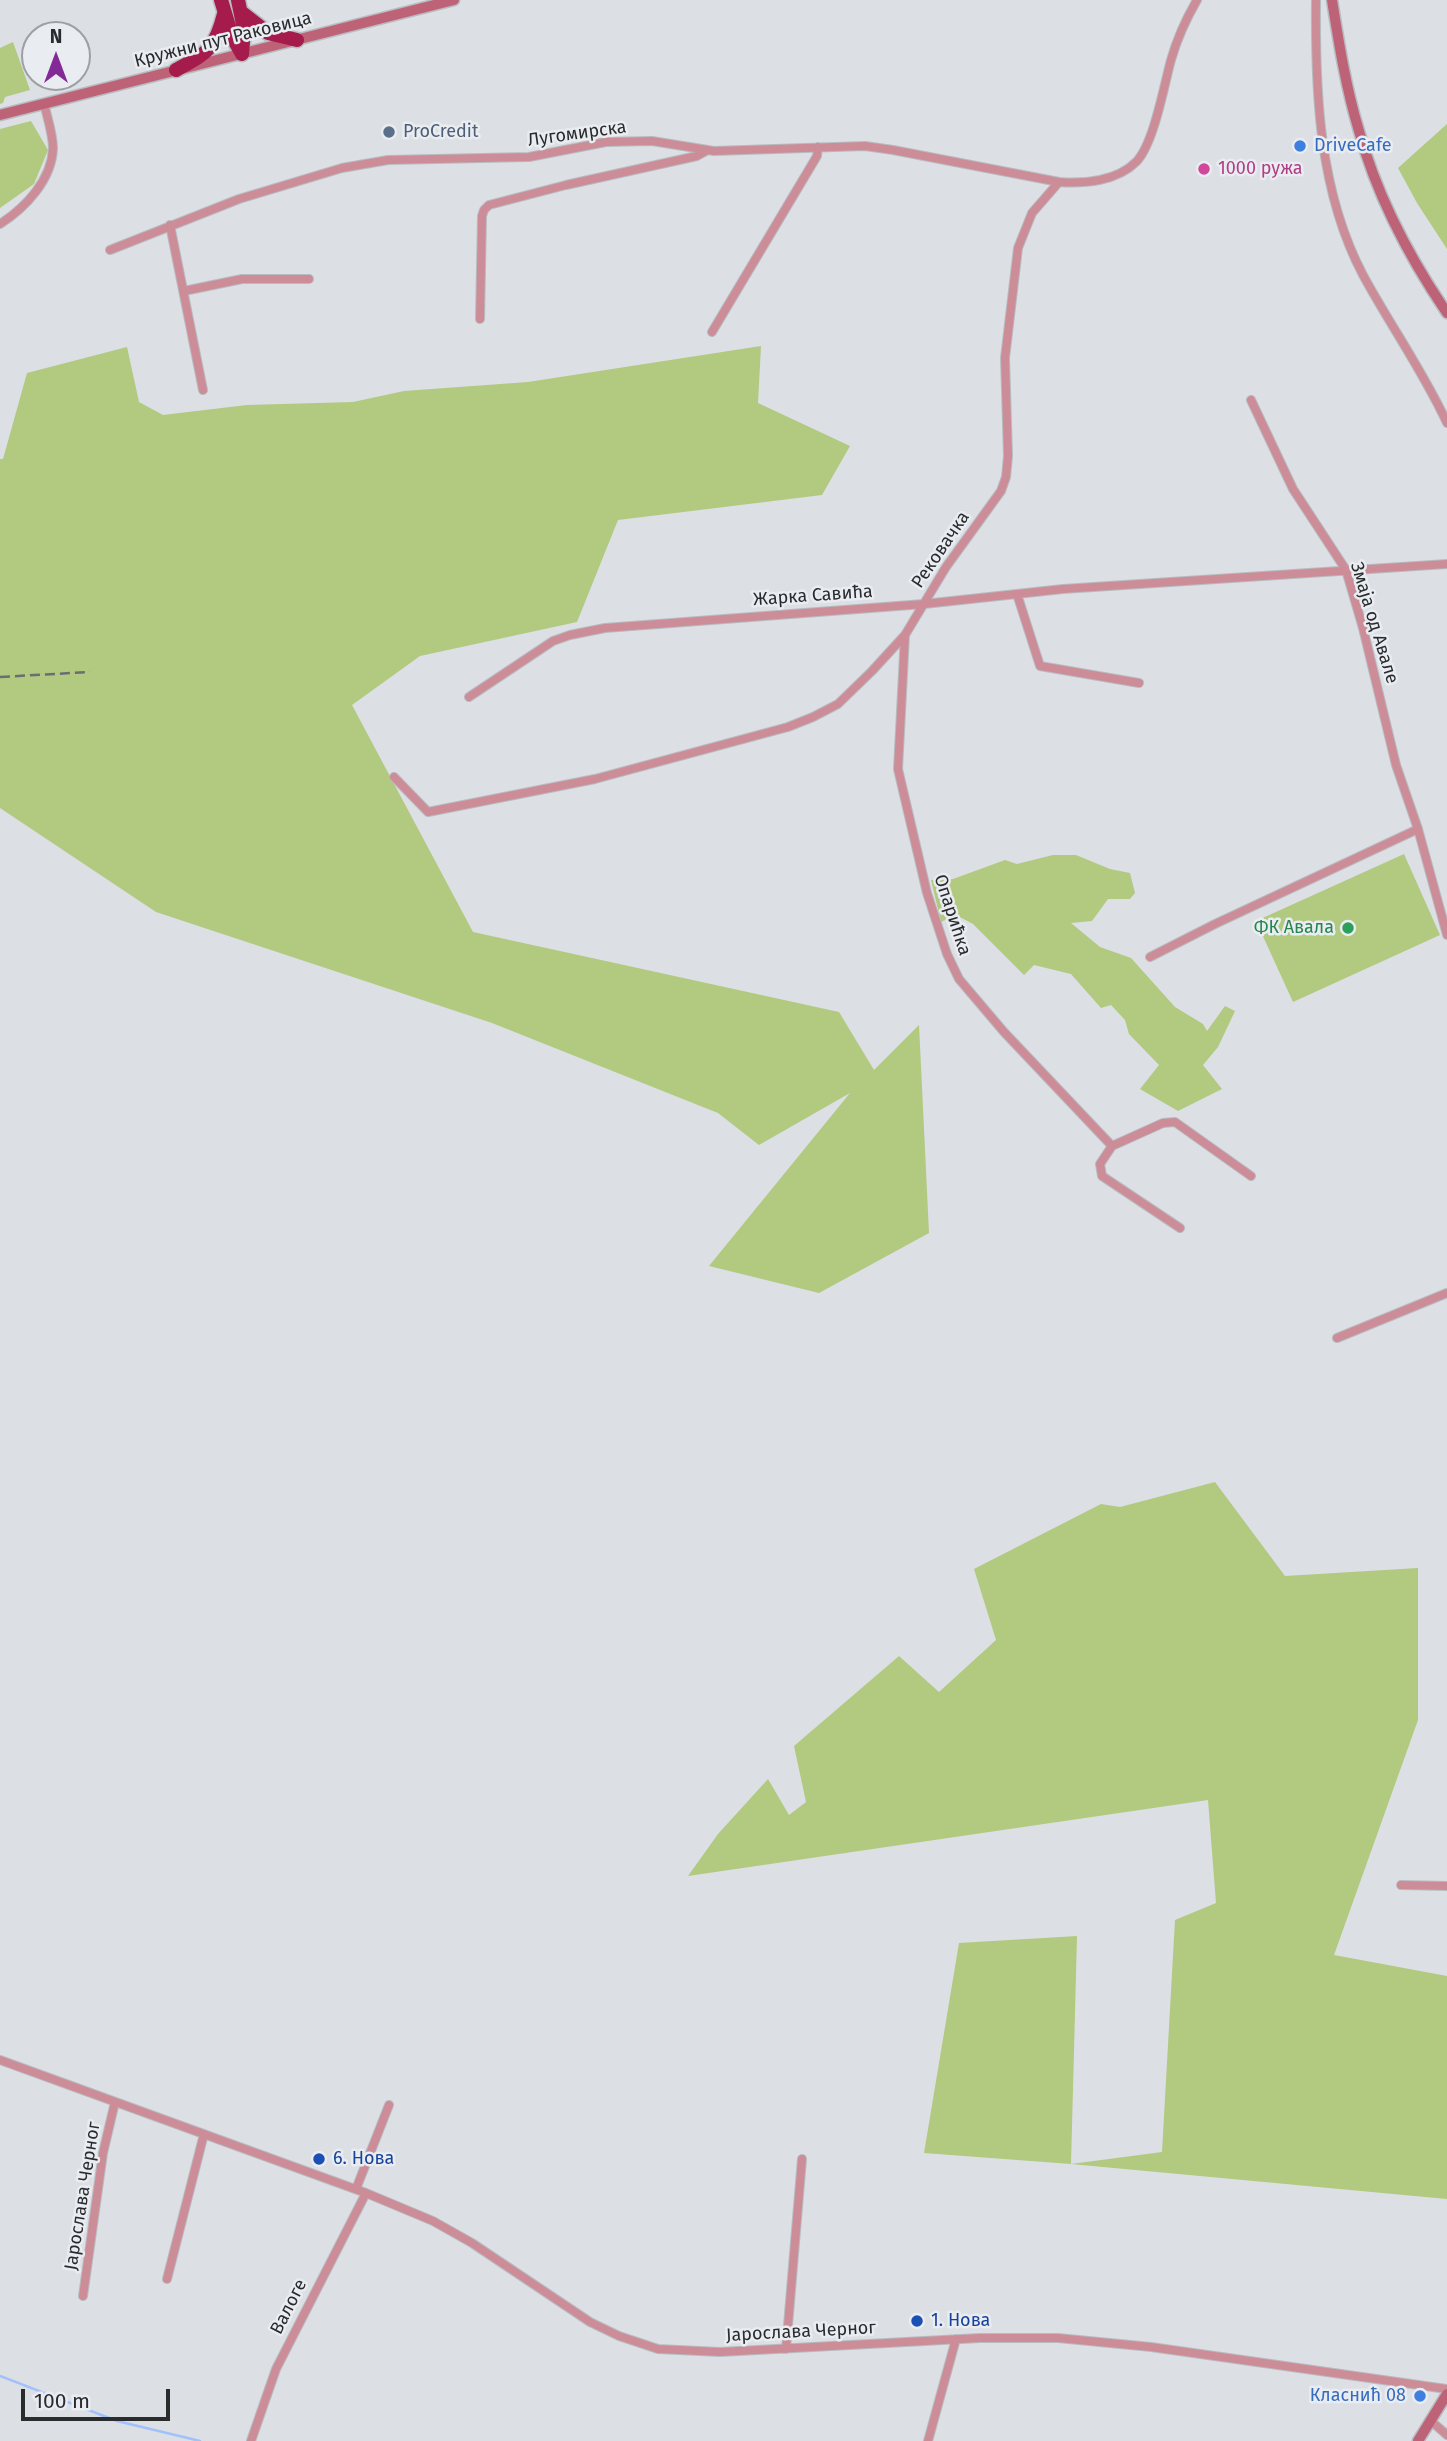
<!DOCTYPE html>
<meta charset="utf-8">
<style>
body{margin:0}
#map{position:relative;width:1447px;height:2441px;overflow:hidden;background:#dcdfe4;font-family:"Fira Sans",sans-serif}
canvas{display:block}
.north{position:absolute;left:21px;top:21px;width:70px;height:70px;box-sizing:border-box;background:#e9ecf1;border:2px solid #9d9fa3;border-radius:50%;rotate:0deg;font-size:19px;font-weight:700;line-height:28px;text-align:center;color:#2a2b2d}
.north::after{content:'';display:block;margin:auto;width:24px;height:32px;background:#832a96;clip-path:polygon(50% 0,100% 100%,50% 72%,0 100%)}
.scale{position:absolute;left:21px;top:2389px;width:149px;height:32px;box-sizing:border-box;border:4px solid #2a2b2d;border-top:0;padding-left:9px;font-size:21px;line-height:24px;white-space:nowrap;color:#2a2b2d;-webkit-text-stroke:5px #e9ecf1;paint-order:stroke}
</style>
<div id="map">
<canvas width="1447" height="2441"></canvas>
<div class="north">N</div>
<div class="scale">100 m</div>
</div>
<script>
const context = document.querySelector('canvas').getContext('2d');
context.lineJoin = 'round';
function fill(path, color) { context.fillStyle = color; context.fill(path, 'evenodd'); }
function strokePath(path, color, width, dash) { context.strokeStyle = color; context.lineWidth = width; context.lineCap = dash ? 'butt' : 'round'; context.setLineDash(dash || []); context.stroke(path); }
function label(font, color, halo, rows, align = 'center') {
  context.font = font + ' "Fira Sans",sans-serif'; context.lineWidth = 5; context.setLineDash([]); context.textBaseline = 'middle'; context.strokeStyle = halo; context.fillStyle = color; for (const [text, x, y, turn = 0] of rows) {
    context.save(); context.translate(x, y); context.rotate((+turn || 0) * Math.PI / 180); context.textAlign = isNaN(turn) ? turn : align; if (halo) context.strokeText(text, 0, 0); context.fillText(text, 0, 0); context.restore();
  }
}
const green = new Path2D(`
 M13,42l17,48 -25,7 -2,6 -3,1v-56z
 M31,121l17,29 -14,34 -34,24v-79z
 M1447,124v125l-30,-46 -19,-35z
 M761,346l-3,57 92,43 -28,49 -204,25 -41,102 -157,34 -68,49 121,227 366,80 35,58 45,-45 10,208 -110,60 -110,-27 141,-173 -91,52 -41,-32 -226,-90 -336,-111 -156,-104v-349h3l24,-86 100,-26 12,55 24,13 84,-10 106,-3 51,-11 124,-9z
 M1404,854l36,81 -147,67 -37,-81z
 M1053,855h23l34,14 20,4 5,20 -5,6h-22l-16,22 -21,2 29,24 31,11 44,49 28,17 4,7 18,-25 10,5 -17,36 -15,18 19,24 -44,22 -38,-22 19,-24 -30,-31 -4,-14 -14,-15 -10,3 -30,-34 -37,-9 -10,10 -51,-51 -17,-9 -15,7 -10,-42 22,-1 52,-19 12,4z
 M1215,1482l70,94 133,-8v152l-84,235 113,21v223l-376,-35 -147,-11 35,-210 118,-7 -6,228 91,-12 13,-232 41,-17 -8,-103 -520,76 30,-42 50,-55 21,36 17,-13 -12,-56 105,-90 40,36 57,-52 -22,-71 127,-65 19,3z`);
const stream = new Path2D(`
 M0,2376l117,45 83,20`);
const street = new Path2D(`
 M1316,0c-1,92 3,192 47,275 27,50 60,96 84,148
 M0,224c25,-16 52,-44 53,-76 0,-14 -6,-31 -9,-45
 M170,225l33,165
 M110,250l129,-51 103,-31 46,-8 141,-3 77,-15 46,-1 62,10 151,-5 28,4 166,32
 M184,291l58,-12h67
 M480,319l2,-103 2,-6 5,-5 77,-20 131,-29 9,-5
 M712,332l105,-176 1,-9
 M1251,400l42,89 53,81 17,58 33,137 22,64 29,106
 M1017,594l23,72 99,17
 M905,635l-7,134 29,124 20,61 12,25 45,53 108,114
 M469,697l84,-56 17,-6 35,-7 319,-24 139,-15 384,-25
 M394,777l34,35 167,-33 193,-52 25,-10 25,-13 34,-33 33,-36 41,-68 55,-76 5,-14 2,-21 -3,-98 13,-110 14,-35 27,-31c26,2 58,-1 77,-20 18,-18 28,-77 35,-102 6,-21 15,-41 26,-60
 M1150,957l65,-33 203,-95
 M1180,1228l-78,-52 -2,-12 12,-18 51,-23 12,-1 76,54
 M1337,1338l110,-45
 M1401,1885l46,1
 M0,2060l366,133 67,28 39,22 118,79 29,14 39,13 62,3 260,-14h78l93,9 296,42
 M356,2189l33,-84
 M167,2279l37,-145
 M83,2296l20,-143 12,-51
 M786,2349l16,-190
 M1431,2421l16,14
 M251,2441l25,-72 90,-176
 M928,2441l28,-102`);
const secondary = new Path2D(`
 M1332,0c7,44 14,88 27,131 18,65 50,126 88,182
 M0,115l454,-115
 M1418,2441l29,-47`);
const highway = new Path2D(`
 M221,0l11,36 10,18
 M238,0l6,29 -2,25
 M241,12l27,21 29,7
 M176,70c31,-17 39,-20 48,-56`);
const rail = new Path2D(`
 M0,677l90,-5`);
const markers = [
 [389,132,7,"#5c6f8a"],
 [1300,146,7,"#3f7fe0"],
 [1204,169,7,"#d1479c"],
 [1348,928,7,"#2e9e5b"],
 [319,2159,7,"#1a4fb4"],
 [917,2321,7,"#1a4fb4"],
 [1420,2396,7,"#3f7fe0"]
];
const streetNames = [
 ["Кружни пут Раковица",223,40,-14],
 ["Лугомирска",577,134,-8],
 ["Рековачка",941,550,-56],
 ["Жарка Савића",813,596,-4],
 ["Змаја од Авале",1374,623,73],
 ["Опарићка",952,915,72],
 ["Јарослава Черног",83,2196,-81],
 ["Валоге",289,2307,-63],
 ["Јарослава Черног",801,2332,-3]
];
const serviceNames = [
 ["ProCredit",403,132]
];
const shopNames = [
 ["DriveCafe",1314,146],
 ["Класнић 08",1406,2396,"right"]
];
const hotelNames = [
 ["1000 ружа",1218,169]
];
const leisureNames = [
 ["ФК Авала",1334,928]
];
const transitNames = [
 ["6. Нова",333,2159],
 ["1. Нова",931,2321]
];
fill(green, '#b2c980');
strokePath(stream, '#a0c1fb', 2.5);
strokePath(street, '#b8bbbf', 10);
strokePath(secondary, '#b8bbbf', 13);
strokePath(highway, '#b8bbbf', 17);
strokePath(street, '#cc8d99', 8);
strokePath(secondary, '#be6377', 10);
strokePath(highway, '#a51b4b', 14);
strokePath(rail, '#6b6d70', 2.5, [10, 5]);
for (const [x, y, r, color] of markers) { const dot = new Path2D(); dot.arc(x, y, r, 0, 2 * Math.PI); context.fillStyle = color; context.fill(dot); strokePath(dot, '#e9ecf1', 2.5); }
label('18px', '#2a2b2d', '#e9ecf1', streetNames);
label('18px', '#4e5e75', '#e9ecf1', serviceNames, 'left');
label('18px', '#366cbe', '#e9ecf1', shopNames, 'left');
label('18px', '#b23c85', '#e9ecf1', hotelNames, 'left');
label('18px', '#27864d', '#e9ecf1', leisureNames, 'right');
label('18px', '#164399', '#e9ecf1', transitNames, 'left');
</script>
